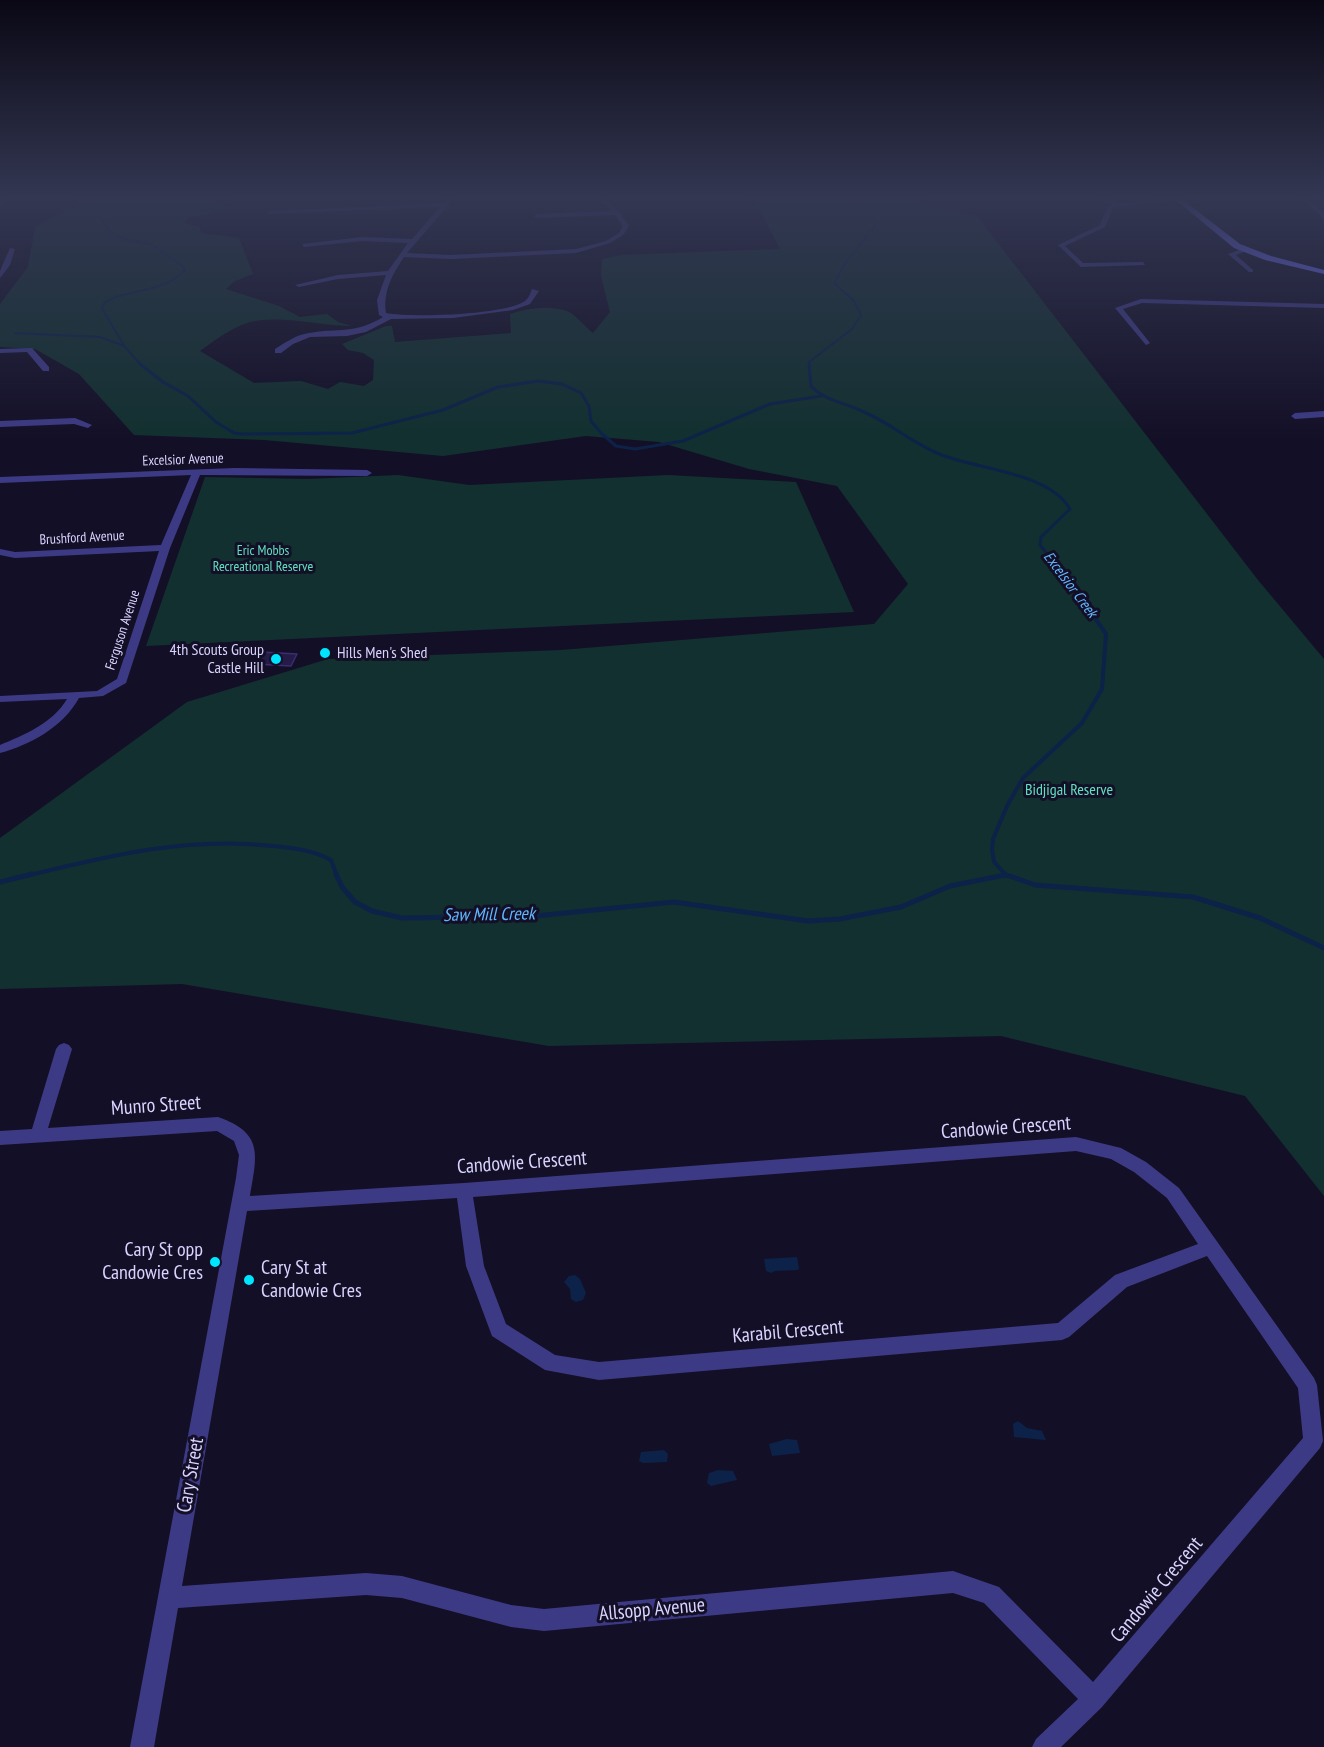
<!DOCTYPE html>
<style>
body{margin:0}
canvas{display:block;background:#130f26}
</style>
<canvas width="1324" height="1747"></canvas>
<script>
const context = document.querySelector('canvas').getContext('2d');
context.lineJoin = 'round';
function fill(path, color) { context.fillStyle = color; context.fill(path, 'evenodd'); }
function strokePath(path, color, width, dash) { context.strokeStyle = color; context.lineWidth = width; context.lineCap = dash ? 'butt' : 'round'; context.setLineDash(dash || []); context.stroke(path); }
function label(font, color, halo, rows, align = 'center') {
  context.font = font + ' "PT Sans Narrow",sans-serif'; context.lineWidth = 6; context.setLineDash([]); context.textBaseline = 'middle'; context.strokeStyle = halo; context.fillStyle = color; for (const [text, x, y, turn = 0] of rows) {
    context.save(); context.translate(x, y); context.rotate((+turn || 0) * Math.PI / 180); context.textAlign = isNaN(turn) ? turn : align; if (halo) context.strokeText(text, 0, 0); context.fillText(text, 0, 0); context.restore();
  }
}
const green = new Path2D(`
 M74,196h163l-28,18 -20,3 -5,6 16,4 1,6 38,5 14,36 -18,7 -9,8 53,17 21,11 27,-3 11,8 14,4c-33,0 -78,-13 -108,-2 -15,6 -31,17 -44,27l54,32 47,-2 27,8 12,-7 24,4 9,-6 1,-20 -11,-7 -15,-3 -6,-6 44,-18h6l3,16 116,-9 -1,-19c18,-6 38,-9 57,-3 9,4 18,16 26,22l17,-21 -9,-36 1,-17 20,-4 158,-6 -25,-48 -23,-5h198l-6,8 53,12 281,364 66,79v537l-79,-100 -244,-60 -452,10 -367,-62 -182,5v-151l187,-136 141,-43 233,-9 313,-26 34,-40 -71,-98 -88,-17 -90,-27 -73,-6 -143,20 -179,-16 -130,-5 -55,-61 -44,-25 -35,-2v-43l28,-37 7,-40 43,-23 -1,-6z
 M398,475l71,10 199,-10 128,7 58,130 -708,34 59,-169 103,2z`);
const water = new Path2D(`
 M797,1257l2,12 -2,1 -22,1 -4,2 -5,-2 -2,-12z
 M575,1275l5,4 6,14 -3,7 -7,2 -5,-3 -1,-10 -6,-7 5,-6z
 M1018,1421l9,7 15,3 4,9 -32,-3 -1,-13z
 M787,1439l10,1 3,13 -28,3 -3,-12z
 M664,1450l4,4 -1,8 -24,1 -4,-2 2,-9z
 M718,1470l15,1 4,9 -26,6 -4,-3 2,-10z`);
const streamFar3 = new Path2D(`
 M82,196l2,11 16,10 10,14 6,4 11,5 24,4 32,22 2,4c-22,24 -55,17 -81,33l-2,6 23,38 17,19
 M15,333l85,4 24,9
 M809,366v-4l43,-33 9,-14 -7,-14 -20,-18 11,-19 30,-38 -2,-12 -20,-11 -5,-7`);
const streamFar2 = new Path2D(`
 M140,364l23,18 25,14 28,26 18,11 8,1 110,-1 91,-23 55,-23 40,-6 24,3 19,9 8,13 2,15 10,12 15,13 19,3 48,-8 87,-37 51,-8
 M809,364l2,22c14,15 35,17 53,26 26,11 47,30 73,41 38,17 111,18 133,56l-29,28 -1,8 33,42`);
const streamFar1 = new Path2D(`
 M26,876c81,-20 163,-40 247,-30 20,2 40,4 58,14l6,16
 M1001,876l4,-1
 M1007,876l-13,-14 -2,-12 1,-11 14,-33 16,-28 59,-55 20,-34 4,-55 -34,-49`);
const stream = new Path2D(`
 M336,874l6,13 13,15 17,9 30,7 133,-2 139,-14 134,19 32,-2 61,-12 49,-21 55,-11
 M1004,874l31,11 158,12 67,21 64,30
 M0,882l32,-8`);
const building = new Path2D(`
 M261,652l36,2 -6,12 -37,-2z`);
const street = new Path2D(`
 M0,196h3l3,5 -6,6z
 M450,196h6l-49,57 44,2 125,-6 30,-8 13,-8 4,-7 -8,-11 -78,3 -3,-2 3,-2 75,-3 -15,-15h6l16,16 10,14 -6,9 -13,8 -34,10 -125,6 -47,-2c-12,18 -21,34 -18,56 25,5 119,2 139,-12 4,-3 5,-7 7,-12l7,2 -9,13 -17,6 -60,8 -62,1 -25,13 -19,4 -37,1 -17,7 -12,9h-6v-4c11,-7 21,-14 34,-16 29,-5 47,1 74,-16l-4,-2 -2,-15 9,-25 -48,4 -39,8 -4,-2 43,-10 50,-4 20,-28 -46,-2 -58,6 -2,-3 60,-7 50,2 28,-32 -171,7 -2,-3 177,-8z
 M1091,196h8l21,7 60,-5 3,2 -68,7 -2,1 -8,19 -40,19 18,17 60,-1 2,3 -64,2 -23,-22 42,-20 7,-18 5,-3z
 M1297,196h6l21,16v9l-5,-7z
 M10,248l5,1 -5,16 -10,13v-7z
 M1244,248l2,3 -10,4 17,15v2h-4l-21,-18z
 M1141,299l183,5v4l-182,-5 -19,6 27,34 -4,2 -31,-37z
 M32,348l17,19v4h-6l-16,-19 -27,1v-4z
 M1324,411v6l-29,2 -4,-3 4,-3z
 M75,418l17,7 -4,3 -14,-4 -74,3v-6z
 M235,468l132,2 5,3 -5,3 -167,-1 -30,73 -44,135 -23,13 -24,2c-16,29 -49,47 -79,55v-8c24,-10 53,-22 67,-46l-67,3v-6l97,-5 20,-12 42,-128 -144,7 -15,-3v-6l15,3 146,-7 30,-70 -191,8v-6z
 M64,1043l5,2 3,4 -24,79 170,-11c46,16 39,38 32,79l214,-13 612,-46 45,11 25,14 33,26 135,190 3,7 6,56 -3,7 -218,259 -41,40h-29l4,-8 42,-40 -94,-96 -31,-10 -409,38 -33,-4 -109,-29 -36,-3 -188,13 -24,139h-24l106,-569 3,-23 -5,-14 -17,-10 -217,14v-14l32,-2 24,-80 3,-4zM1076,1151l35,8 23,13 33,26 31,46 -83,31 -57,48 -459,39 -44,-7 -49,-31 -22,-58 -11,-69zM457,1198l9,68 26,70 53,34 54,10 463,-40 7,-3 58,-50 80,-31 91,132 5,50 -210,244 -94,-95 -46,-16 -409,38 -33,-4 -109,-29 -36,-3 -184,13 65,-375z`);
const secondary = new Path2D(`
 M1171,196h7l62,48 31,12 53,14v4l-59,-14 -31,-12z`);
const markers = [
 [325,653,6,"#00e5ff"],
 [276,659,6,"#00e5ff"],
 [215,1262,6,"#00e5ff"],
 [249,1280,6,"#00e5ff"]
];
const farStreetnames = [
 ["Excelsior Avenue",183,460,-2],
 ["Brushford Avenue",82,538,-3],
 ["Ferguson Avenue",123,630,-72]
];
const farParknames = [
 ["Eric Mobbs",263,551],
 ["Recreational Reserve",263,567]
];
const farWaternames = [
 ["Excelsior Creek",1070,585,53]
];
const poiNames = [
 ["4th Scouts Group",264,650],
 ["Castle Hill",264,668],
 ["Hills Men's Shed",337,653,"left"]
];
const parkNames = [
 ["Bidjigal Reserve",1069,790]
];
const waterNames = [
 ["Saw Mill Creek",489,915,-1]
];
const nearStreetnames = [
 ["Munro Street",156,1106,-4],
 ["Candowie Crescent",1006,1128,-4],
 ["Candowie Crescent",522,1163,-4],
 ["Karabil Crescent",788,1332,-5],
 ["Cary Street",191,1475,-80],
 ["Candowie Crescent",1157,1590,-50],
 ["Allsopp Avenue",652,1610,-5]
];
const nearPoinames = [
 ["Cary St opp",203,1250],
 ["Candowie Cres",203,1273],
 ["Cary St at",261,1268,"left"],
 ["Candowie Cres",261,1291,"left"]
];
fill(green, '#12302f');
fill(water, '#0c2248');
strokePath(streamFar3, '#0c2248', 2);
strokePath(streamFar2, '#0c2248', 3);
strokePath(streamFar1, '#0c2248', 4);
strokePath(stream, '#0c2248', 5);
fill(building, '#241b47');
strokePath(building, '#3b2d73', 1.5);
fill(street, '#3d3a85');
fill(secondary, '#6f6bff');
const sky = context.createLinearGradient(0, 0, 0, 440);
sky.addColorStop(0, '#0a0815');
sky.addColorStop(0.45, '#333752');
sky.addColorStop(1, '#33375200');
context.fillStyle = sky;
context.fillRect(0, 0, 1324, 440);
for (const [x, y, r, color] of markers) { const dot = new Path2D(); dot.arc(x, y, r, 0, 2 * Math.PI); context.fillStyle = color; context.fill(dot); strokePath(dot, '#130f26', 2); }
label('14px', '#d9d4ff', '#130f26', farStreetnames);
label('14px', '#5fe0c0', '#130f26', farParknames);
label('italic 15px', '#62b6ff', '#130f26', farWaternames);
label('16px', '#d9d4ff', '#130f26', poiNames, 'right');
label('16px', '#5fe0c0', '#130f26', parkNames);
label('italic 18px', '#62b6ff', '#130f26', waterNames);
label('20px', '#d9d4ff', '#130f26', nearStreetnames);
label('20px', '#d9d4ff', '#130f26', nearPoinames, 'right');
</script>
